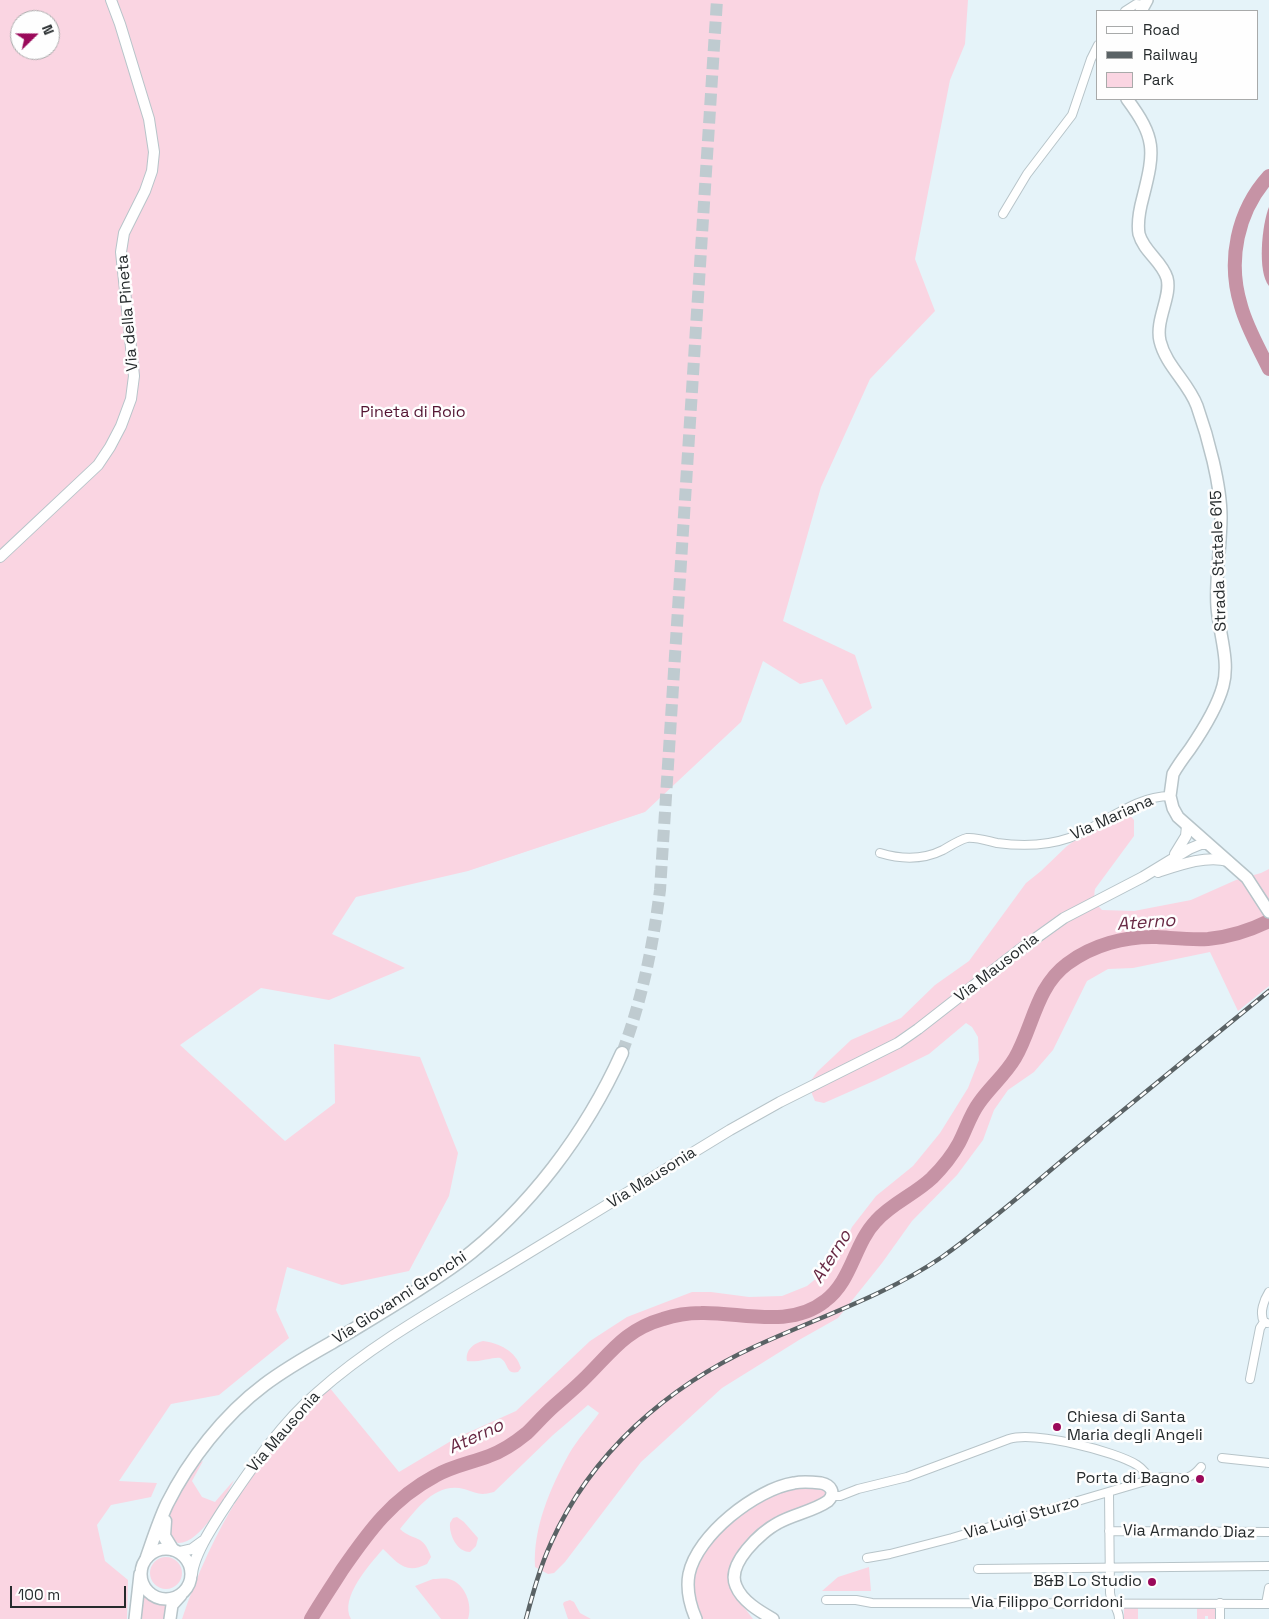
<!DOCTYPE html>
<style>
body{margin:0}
#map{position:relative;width:1269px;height:1619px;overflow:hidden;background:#e5f3f9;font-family:"Space Grotesk",sans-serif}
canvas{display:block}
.legend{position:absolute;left:1096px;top:10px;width:162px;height:90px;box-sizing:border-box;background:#fefefe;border:1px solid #a8aaaa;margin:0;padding:6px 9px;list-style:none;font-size:15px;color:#262b2d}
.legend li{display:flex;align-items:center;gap:10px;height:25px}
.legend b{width:25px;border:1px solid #a8aaaa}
.north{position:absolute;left:10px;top:10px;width:50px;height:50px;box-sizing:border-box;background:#fefefe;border:1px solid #a8aaaa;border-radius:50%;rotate:68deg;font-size:14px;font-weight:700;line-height:20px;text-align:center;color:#262b2d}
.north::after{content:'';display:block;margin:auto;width:18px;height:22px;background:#9a095a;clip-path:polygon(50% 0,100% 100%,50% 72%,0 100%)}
.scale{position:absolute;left:10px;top:1586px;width:116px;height:22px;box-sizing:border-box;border:2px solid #262b2d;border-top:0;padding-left:6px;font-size:15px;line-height:18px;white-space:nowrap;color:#262b2d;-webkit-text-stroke:4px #fefefe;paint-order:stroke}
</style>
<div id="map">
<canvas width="1269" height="1619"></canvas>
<ul class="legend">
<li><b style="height:6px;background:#fff"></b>Road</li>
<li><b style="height:6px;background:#5a6265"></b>Railway</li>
<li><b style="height:14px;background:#fad5e2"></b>Park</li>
</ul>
<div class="north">N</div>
<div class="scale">100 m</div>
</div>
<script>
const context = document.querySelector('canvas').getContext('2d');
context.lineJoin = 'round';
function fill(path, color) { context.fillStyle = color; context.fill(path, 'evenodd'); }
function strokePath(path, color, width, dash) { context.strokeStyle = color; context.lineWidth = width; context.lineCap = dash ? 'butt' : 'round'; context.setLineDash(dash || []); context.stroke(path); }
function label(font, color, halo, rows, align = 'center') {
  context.font = font + ' "Space Grotesk",sans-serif'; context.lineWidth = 5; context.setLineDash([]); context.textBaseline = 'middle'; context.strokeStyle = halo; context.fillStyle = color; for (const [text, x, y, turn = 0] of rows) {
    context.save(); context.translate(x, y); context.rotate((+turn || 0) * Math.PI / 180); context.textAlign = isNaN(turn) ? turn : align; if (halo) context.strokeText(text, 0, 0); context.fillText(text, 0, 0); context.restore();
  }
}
const green = new Path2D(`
 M0,0h968l-3,44 -15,36 -35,179 20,52 -65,68 -49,108 -38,134 72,34 17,53 -26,17 -24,-46 -22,5 -37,-23 -22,61 -96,90 -177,59 -112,26 -24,37 73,34 -76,32 -68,-12 -81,57 105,96 50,-38 -1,-59 86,13 38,96 -9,43 -40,75 -67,14 -55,-18 -11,43 13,28 -70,57 -48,9 -52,77 38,2 -6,14 -40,8 -14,20 8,36 23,19 -1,39h-127zM20,20h30v30h-30z
 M1128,813l6,7v16l-39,53c-2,9 1,15 7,21l32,1 57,-11 45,-20 25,-7 8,-4v117l-31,25 -28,-59 -77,16 -25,1 -21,12 -34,69 -19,22 -26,18 -14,20 -11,30 -26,35 -45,46 -30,42 -44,55 -39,22 -77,48 -81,74 -76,100 -11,11 -6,1 -13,-7c-2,-39 15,-79 34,-113 8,-14 20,-27 30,-41l-11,-8 -35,30 -59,57c-15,4 -16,1 -30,-3 -29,-7 -47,20 -64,40 14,13 23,4 31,28l-4,7c-22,11 -30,-2 -44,-15 -13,15 -44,49 -32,70h-169c29,-88 78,-169 147,-232l70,85 57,-34 60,-27 74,-70 37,-24 65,-25h19l38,5 33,-1 25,-10 29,-24 16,-35 24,-31 37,-30 27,-33 28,-45 11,-28 -1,-23 -6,-10 -6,-4 -37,31 -53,26 -52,23 -9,-2 -3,-7 -2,-12 7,-10 34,-32 50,-22 34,-33 34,-24 57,-78 15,-12 26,-25 20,-14 35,-18z
 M483,1341c16,2 33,10 38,27l-3,4c-13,3 -9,-10 -18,-14 -4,-2 -23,5 -33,3 -2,-11 7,-18 16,-20z
 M203,1461l-11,20 10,16 13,5 19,-22c-8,17 -34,64 -56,63l-8,-6c-1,-5 -2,-11 -2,-16 1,-14 23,-55 35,-60z
 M805,1487l19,2 2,5 -2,3 -76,46 -14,51 19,25h-52c-5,-12 -10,-28 -7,-41 7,-36 52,-72 84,-85 9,-4 18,-5 27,-6z
 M457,1517l7,5 14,16 -2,8 -6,6c-13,0 -21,-17 -20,-29l3,-5z
 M150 1573a16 16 0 1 1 32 0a16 16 0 1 1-32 0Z
 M869,1567l2,24h-49l16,-14z
 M433,1579c5,0 12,-1 16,0 16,4 24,26 19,40h-27l-26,-33z
 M145,1591l7,8 15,3 -2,17h-24z
 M570,1600l4,2 6,11 11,6h-23l-5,-15 1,-2z
 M1124,1607h14v12h-14z
 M1197,1608h19l-1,11h-7v-3h-3v3h-8z`);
const water = new Path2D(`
 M1269,207v79c-12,-14 -7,-62 0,-79z`);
const river = new Path2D(`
 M1269,176c-32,35 -42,85 -28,130 6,22 18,42 28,63
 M311,1619c10,-17 21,-33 31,-49 27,-39 50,-71 93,-94 17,-10 36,-13 54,-20 14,-5 27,-14 38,-23 9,-9 18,-19 27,-27 10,-9 20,-17 29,-26 27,-26 41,-50 80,-61 12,-4 25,-6 38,-6 40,-1 89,16 124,-12 27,-20 29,-57 51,-80 16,-18 38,-26 56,-43 10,-10 20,-22 27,-35 7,-13 11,-28 20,-40 11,-16 26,-28 36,-45 18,-31 21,-71 52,-94 25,-19 58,-28 90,-27 17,1 34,3 51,2 21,-2 43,-9 61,-18`);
const trunkTunnel = new Path2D(`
 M622,1053c20,-53 31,-107 38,-163l57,-890`);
const minor = new Path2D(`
 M1125,11l11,-7 8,1
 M1003,214l24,-40 45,-59 19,-56 7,-14
 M880,853c20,6 43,7 63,-3 7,-4 16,-10 24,-12 9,-1 21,3 30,5 23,3 49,3 72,-5 34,-12 64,-42 101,-42
 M1267,1323l-3,-1c-5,-9 0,-22 5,-30
 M1250,1379l10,-51 4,-6
 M1222,1458l47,5
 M1109,1493l1,100c1,10 9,15 9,26
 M832,1496h8l18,-7 49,-12 102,-38c25,-8 106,12 128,26 6,4 10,9 12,15
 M1109,1531l160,1
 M867,1558l23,-4 62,-16 197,-58c5,-1 11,-3 16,-3 17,0 23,6 36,-10
 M978,1569l291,-3
 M826,1600h30l16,3 397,1
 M1266,1604l3,-16
 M1220,1619v-16`);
const secondary = new Path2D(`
 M0,557l98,-92 12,-18 11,-21 10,-27 3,-23 -13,-124 3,-19 21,-42 7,-20 2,-19 -5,-33 -29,-95 -9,-24
 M1175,854l11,-18 1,-10
 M1158,872c21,-7 48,-17 70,-11
 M179,1552l13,-3 11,-8
 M192,1574c2,-21 25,-55 37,-73 26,-38 53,-78 88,-108 55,-49 122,-86 185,-124 76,-46 152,-93 228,-139l50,-28 118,-59 20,-14 100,-78 46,-33 79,-41 46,-28 12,-5h7`);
const primary = new Path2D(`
 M1141,11l6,-11
 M1127,99c29,39 28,51 16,98 -3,11 -6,25 -4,37 5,18 23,27 28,44 5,18 -12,42 -7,63 6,25 28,41 37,65 11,31 24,79 24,111 0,30 -6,60 -4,90 2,26 13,54 6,79 -6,22 -20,44 -33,63 -6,8 -12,16 -17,25l-3,22 3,12 5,9 69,61 22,34
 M141 1574a25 25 0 1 1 50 0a25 25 0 1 1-50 0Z
 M135,1619l5,-45
 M170,1619l2,-14 9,-10
 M696,1619c-6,-14 -10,-29 -7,-45 8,-39 67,-85 105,-91 9,-2 18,-1 27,0 10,2 15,10 7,18 -14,10 -34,13 -50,22 -17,9 -52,41 -42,63 6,15 23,25 37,33`);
const trunk = new Path2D(`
 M165,1521l-1,15 8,13
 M147,1557c6,-17 12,-36 20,-53 22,-44 57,-89 97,-119 21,-16 44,-29 67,-42 43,-26 87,-51 128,-81 70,-53 127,-129 163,-209`);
const rail = new Path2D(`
 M526,1619c7,-26 14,-52 25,-76 40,-90 117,-157 205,-197 63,-29 129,-50 186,-89 45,-32 87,-69 129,-104 66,-54 132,-108 198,-162`);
const markers = [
 [1057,1427,5,"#9a095a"],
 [1200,1479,5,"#9a095a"],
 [1152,1582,5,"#9a095a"]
];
const streetNames = [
 ["Via della Pineta",128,313,-95],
 ["Strada Statale 615",1219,561,-92],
 ["Via Mariana",1112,818,-24],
 ["Via Mausonia",997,968,-38],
 ["Via Mausonia",652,1178,-32],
 ["Via Giovanni Gronchi",400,1298,-33],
 ["Via Mausonia",284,1432,-49],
 ["Via Luigi Sturzo",1022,1518,-16],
 ["Via Armando Diaz",1189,1532,1],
 ["Via Filippo Corridoni",1047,1603]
];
const parkNames = [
 ["Pineta di Roio",413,413]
];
const poiNames = [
 ["Chiesa di Santa",1067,1418,"left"],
 ["Maria degli Angeli",1067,1436,"left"],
 ["Porta di Bagno",1190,1479],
 ["B&B Lo Studio",1142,1582]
];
const waterNames = [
 ["Aterno",1146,923,-4],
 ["Aterno",832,1257,-58],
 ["Aterno",476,1437,-25]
];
fill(green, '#fad5e2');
fill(water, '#c693a5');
strokePath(river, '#c693a5', 14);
strokePath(trunkTunnel, '#bfcbd0', 12, [12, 6]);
strokePath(minor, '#b7c4c9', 10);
strokePath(secondary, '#b7c4c9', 12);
strokePath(primary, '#b7c4c9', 14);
strokePath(trunk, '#b7c4c9', 15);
strokePath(minor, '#fff', 8);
strokePath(secondary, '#fff', 10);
strokePath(primary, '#fff', 11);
strokePath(trunk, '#fff', 12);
strokePath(rail, '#5a6265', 4.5);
strokePath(rail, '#fefefe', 2.5, [8]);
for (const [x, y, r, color] of markers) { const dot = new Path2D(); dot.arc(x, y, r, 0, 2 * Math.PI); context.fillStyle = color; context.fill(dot); strokePath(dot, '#fefefe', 2); }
label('16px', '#262b2d', '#fefefe', streetNames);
label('16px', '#531532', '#fefefe', parkNames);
label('16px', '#262b2d', '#fefefe', poiNames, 'right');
label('italic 18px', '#672843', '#fefefe', waterNames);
</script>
